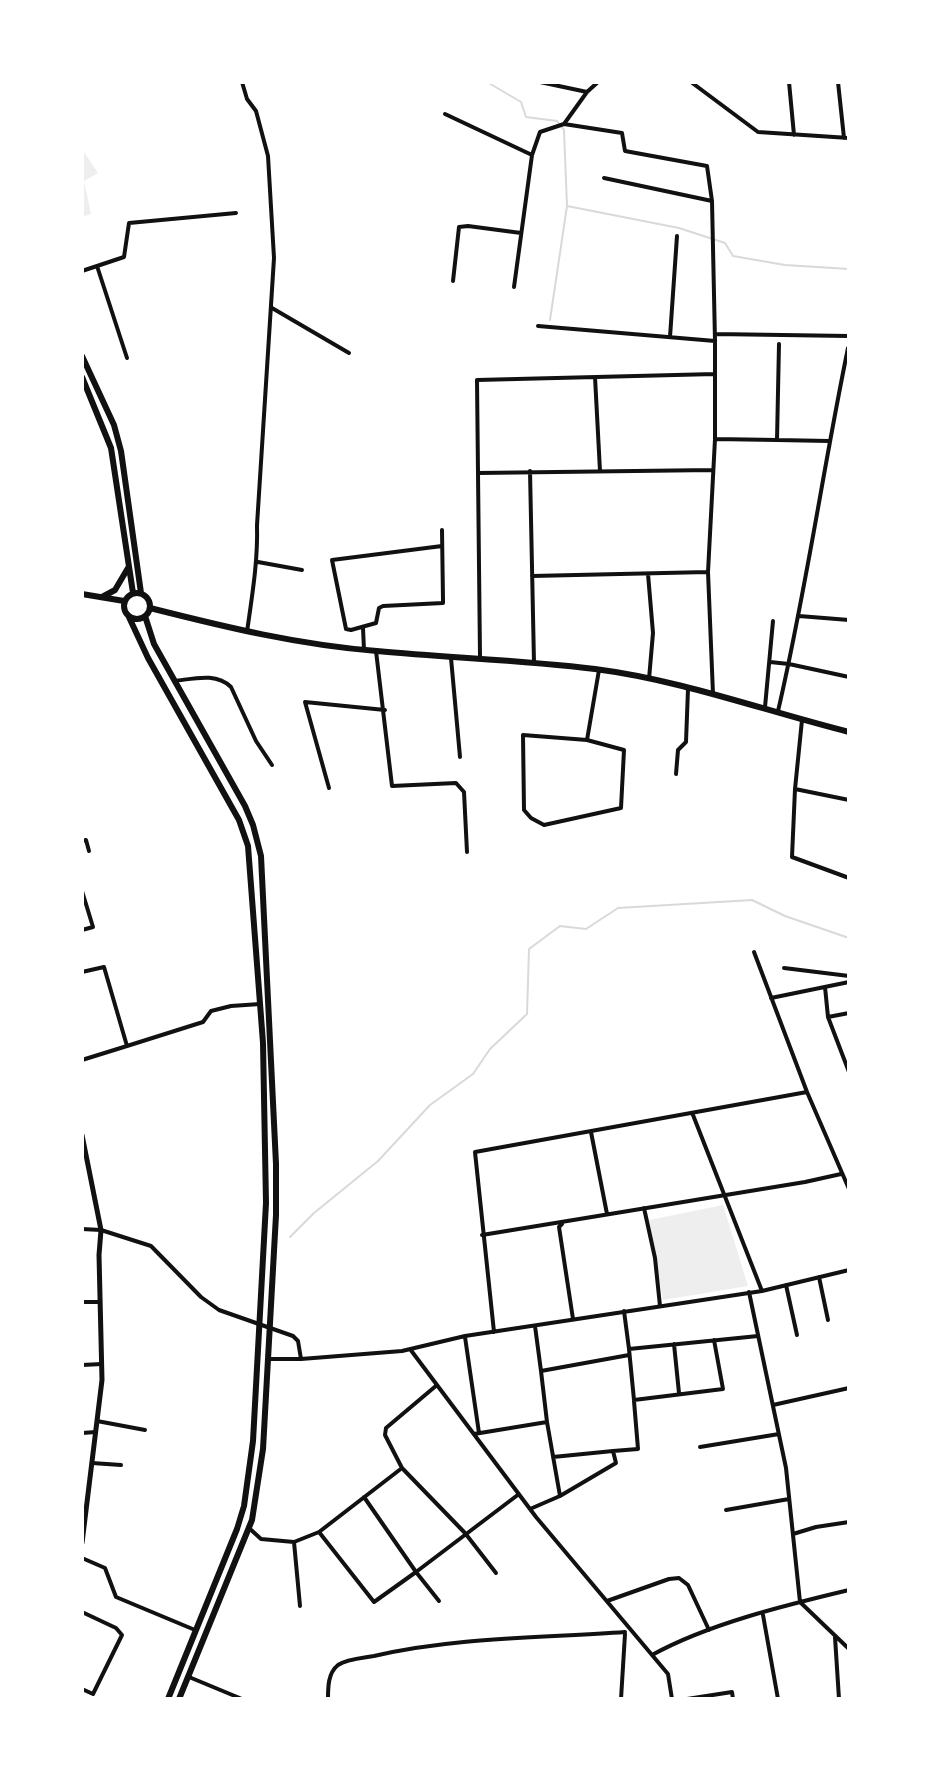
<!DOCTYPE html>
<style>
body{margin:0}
#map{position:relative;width:931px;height:1781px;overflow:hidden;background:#fff;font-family:"Titillium Web",sans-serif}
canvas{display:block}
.frame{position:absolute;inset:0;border:84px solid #fff;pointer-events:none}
</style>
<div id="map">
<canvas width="931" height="1781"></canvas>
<div class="frame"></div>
</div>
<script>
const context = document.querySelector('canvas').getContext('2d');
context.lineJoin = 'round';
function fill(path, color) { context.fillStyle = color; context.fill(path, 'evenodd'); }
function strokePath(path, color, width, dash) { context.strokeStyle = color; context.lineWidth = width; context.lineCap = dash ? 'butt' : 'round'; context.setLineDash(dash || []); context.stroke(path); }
const green = new Path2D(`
 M82,149l16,24 -14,8 7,33 -9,3z
 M723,1205l25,81 -85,14 -14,-80z`);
const stream = new Path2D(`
 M487,82l34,20 5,15 31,4 7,9 3,76 -17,114
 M567,206l112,22 46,15 8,13 52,9 64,4
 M290,1237l24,-24 64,-52 52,-56 43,-31 17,-25 37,-35 2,-65 31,-23 26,3 32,-21 134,-8 33,16 64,22`);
const minor = new Path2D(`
 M242,82l5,17 9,12 12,45 6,102 -17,267c1,37 -5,71 -10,107
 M540,82l47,10
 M691,82l67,50 91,6
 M789,82l5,53
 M838,82l6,56
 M445,114l87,41 8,-23 24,-8 23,-32 11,-10
 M564,124l58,9 3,18 82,15 5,35 3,140
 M604,178l108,23
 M97,266l30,92
 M82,271l42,-14 5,-34 107,-10
 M453,281l6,-54 9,-1 53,7
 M514,287l18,-132
 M272,308l77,45
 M538,326l177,15v98l62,1
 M715,334l134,2
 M670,337l7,-101
 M779,344l-2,96 52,1
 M595,377l5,94
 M530,471l4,192
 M478,473l-1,-93 238,-6
 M442,530l1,70v3l-60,3 -4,2 -3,15 -25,7 -5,-1 -14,-69 110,-14
 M258,562l44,8
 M708,572l5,122
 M648,574l5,59 -4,46
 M532,576l176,-4 7,-133
 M799,616l50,4
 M363,628l1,22
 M376,651l16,135 64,-3 8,9 3,60
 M480,657l-2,-184 235,-3
 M451,658l9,99
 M770,662l19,2 60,13
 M174,681c19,-2 42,-9 57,6l25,54 16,24
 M765,707l8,-86
 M778,711c28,-120 45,-242 70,-363
 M802,720l-7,69 -3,68 57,21
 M523,735l64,5 37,10 -3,58 -77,17 -13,-7 -7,-8z
 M587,740l12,-70
 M676,774l2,-24 8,-8 2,-53
 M329,788l-24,-86 80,8
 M795,789l54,11
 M82,841l4,-1 3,11
 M82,891l11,36 -11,3
 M784,968l65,8
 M82,972l22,-5 23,79 -45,14
 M825,987l3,30 21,55
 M771,998l78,-16
 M828,1017l21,-4
 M127,1046l76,-24 8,-11 20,-5 29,-2
 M807,1092l42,97
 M693,1115l69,176
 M591,1132l16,82
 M644,1208l11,50 5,48
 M562,1224l-3,3 14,92
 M82,1229l19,1 50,16 50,51 18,13 74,26 5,5 3,18
 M482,1235l323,-53 36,-8
 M819,1277l9,43
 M786,1285l11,50
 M749,1292l37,176 14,134 49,47
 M82,1302h18
 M624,1311l5,38 129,-13
 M535,1326l6,45 88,-16
 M494,1332l-19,-180 332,-60 -53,-140
 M465,1337l14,96
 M674,1344l5,49
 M410,1349l126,168 132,157 4,25
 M629,1349l5,51 89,-11 -9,-49
 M268,1359h33l101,-8 63,-15 297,-45 87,-21
 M82,1365l20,-1
 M773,1405l76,-17
 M97,1421l48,9
 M82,1433l14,-1
 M474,1434l73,-12 -6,-51
 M700,1447l79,-13
 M613,1451l25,-2 -4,-48
 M553,1457l60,-6 3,12 -56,33
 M92,1463l29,2
 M402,1468l63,65 31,40
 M364,1497l52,75 -42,30 -55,-70 83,-64 -17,-33 1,-7 51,-43
 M530,1509l30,-13 -13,-74
 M726,1510l63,-11
 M249,1528l12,11 33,3 6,64
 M793,1534l23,-7 33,-5
 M294,1542l25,-10
 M82,1558l23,10 11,29 79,33
 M439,1601l-23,-29 103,-78
 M607,1601l62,-22 10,-1 9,7 21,45
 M82,1612l34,16 6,7 -29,59 -11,-5
 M763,1615l15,84
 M835,1637l4,62
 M652,1655c56,-31 134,-50 197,-65
 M189,1677l53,22
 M328,1699c0,-12 0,-26 10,-34 9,-6 25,-7 36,-9 82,-19 168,-18 251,-24
 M621,1699l4,-65
 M687,1699l45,-7 1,7`);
const tertiary = new Path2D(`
 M82,1135l19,95 -2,25 3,125 -20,163`);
const secondary = new Path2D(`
 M82,594l42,7
 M150,608c75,19 149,37 227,43 73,7 145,9 218,18 86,11 170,42 254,63`);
const primary = new Path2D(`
 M82,356l32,69 7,26 20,142
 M82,377l29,71 22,145
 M124 606a13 13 0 1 1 26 0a13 13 0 1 1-26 0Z
 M102,597l13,-7 13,-22
 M128,615l20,43 91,162 9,26 15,197 3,160 -13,238 -9,65 -7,23 -69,170
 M145,616l9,28 91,162 8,19 8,31 15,308v51l-13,234 -11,71 -73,179`);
fill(green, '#eee');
strokePath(stream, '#d9d9d9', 2);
strokePath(minor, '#111', 4);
strokePath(tertiary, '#111', 5);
strokePath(secondary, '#111', 6);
strokePath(primary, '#111', 6);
</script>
